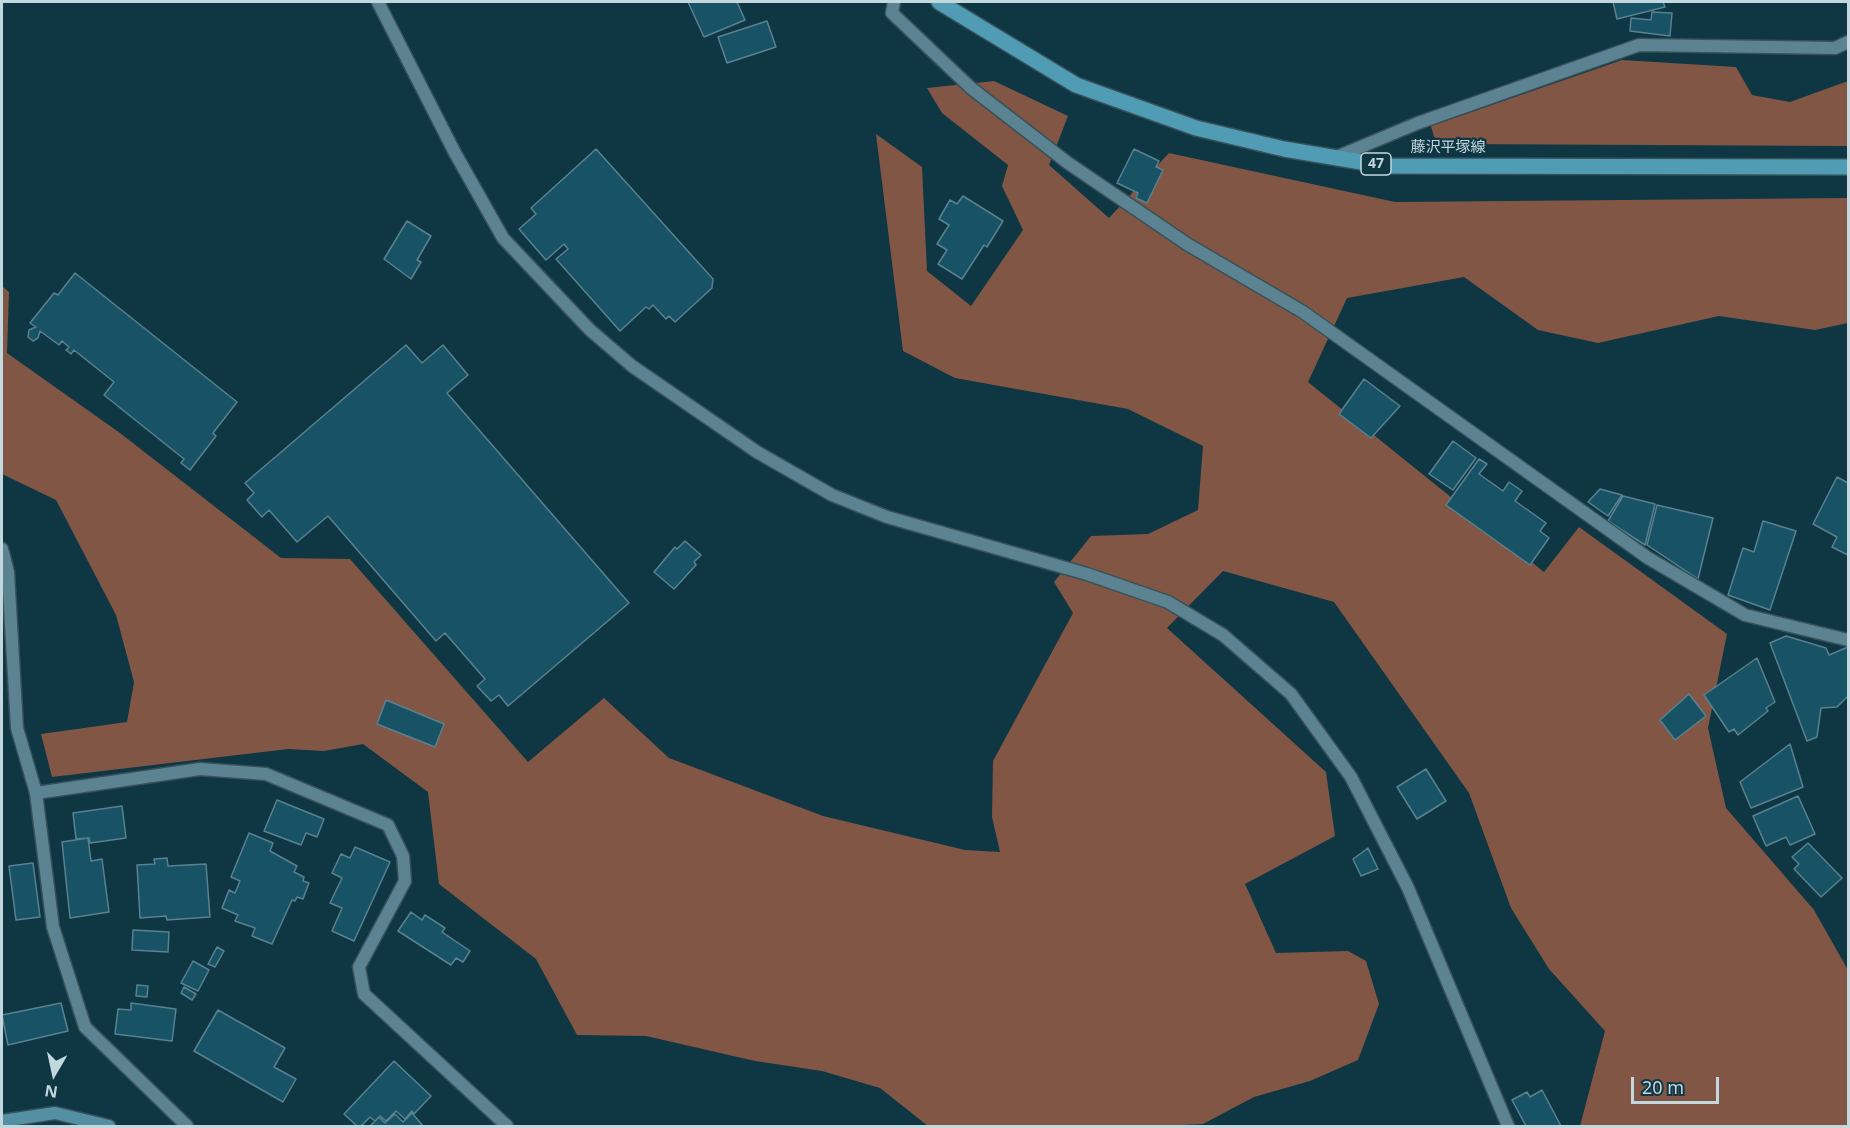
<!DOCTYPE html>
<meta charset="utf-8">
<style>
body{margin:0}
#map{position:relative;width:1850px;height:1128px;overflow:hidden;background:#0e3643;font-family:"Noto Sans",sans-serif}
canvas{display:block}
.frame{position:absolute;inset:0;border:3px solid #c3d7df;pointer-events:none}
.north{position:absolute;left:24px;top:1044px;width:60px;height:60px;-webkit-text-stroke:4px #0e3643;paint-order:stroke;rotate:189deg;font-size:16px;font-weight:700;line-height:24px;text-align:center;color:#c3d7df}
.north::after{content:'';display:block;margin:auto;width:21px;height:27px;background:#c3d7df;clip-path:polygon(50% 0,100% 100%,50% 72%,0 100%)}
.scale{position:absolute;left:1631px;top:1077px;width:88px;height:27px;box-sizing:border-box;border:3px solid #c3d7df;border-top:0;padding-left:8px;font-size:18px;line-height:21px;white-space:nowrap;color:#c3d7df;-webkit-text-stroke:4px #0e3643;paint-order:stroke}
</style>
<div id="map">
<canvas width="1850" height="1128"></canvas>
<div class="frame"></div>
<div class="north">N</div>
<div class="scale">20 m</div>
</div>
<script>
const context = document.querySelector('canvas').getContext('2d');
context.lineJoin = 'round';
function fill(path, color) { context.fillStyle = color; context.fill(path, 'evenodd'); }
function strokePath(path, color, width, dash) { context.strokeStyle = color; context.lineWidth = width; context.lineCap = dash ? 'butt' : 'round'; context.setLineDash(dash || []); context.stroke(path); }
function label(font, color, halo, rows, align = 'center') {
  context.font = font + ' "Noto Sans","Noto Sans JP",sans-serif'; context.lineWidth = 4.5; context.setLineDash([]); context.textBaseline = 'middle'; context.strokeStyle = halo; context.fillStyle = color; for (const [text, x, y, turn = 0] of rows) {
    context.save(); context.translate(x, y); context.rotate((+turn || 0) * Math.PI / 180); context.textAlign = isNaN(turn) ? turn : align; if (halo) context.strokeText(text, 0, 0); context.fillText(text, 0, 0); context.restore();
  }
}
const forest = new Path2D(`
 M1622,60l114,7 16,28 38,7 58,-21v65l-397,-2 -17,-7 -3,-11z
 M994,81l74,35 -19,49 60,53 60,-65 226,49 453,-4v125l-33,7 -96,-14 -121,27 -60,-13 -74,-53 -117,21 -39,84 236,190 35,-45 148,107 -19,94 18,80 88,102 34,60v156h-268l25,-95 -56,-62 -38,-61 -42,-115 -135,-191 -111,-31 -56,57 159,144 9,64 -90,48 31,69 72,-2 18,10 13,43 -21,56 -48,21 -56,16 -51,27 -40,2h-235l-48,-38 -58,-17 -67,-10 -109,-25 -69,-1 -41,-76 -97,-75 -11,-92 -65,-48 -39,7 -36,-2 -236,28 -11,-43 86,-12 7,-40 -18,-67 -60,-115 -54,-26v-188l7,6 -2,61 113,80 161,125 69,1 178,203 76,-64 65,60 154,58 142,34 35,2 -8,-35 1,-56 80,-148 -19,-31 37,-46 57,-2 50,-24 5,-64 -75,-37 -173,-31 -52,-27 -27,-217 46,33 5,104 44,35 52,-76 -21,-44 6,-21 -66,-52 -15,-25z`);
const building = new Path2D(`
 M688,2h49l8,18 -41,17z
 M1613,2h50l2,5 -48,12z
 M1652,12l20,1 -2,23 -40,-5 1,-13 20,2z
 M767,21l9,26 -49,16 -9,-26z
 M596,149l117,130 -1,9 -37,34 -6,-6 -3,3 -13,-14 -4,4 -3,-2 -26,24 -64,-72 12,-10 -4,-5 -18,16 -27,-31 17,-15 -5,-6z
 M1134,149l25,12 -3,6 7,3 -16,33 -11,-5 2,-5 -21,-10z
 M963,196l40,25 -16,26 -3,-2 -22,34 -24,-15 9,-14 -10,-6 12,-19 -10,-6 11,-19 7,4z
 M407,221l24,15 -14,24 4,2 -10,17 -27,-20z
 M75,273l162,129 -24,31 3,3 -26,34 -9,-7 3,-4 -80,-64 10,-13 -40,-32 -3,4 -5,-4 3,-3 -7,-6 -3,4 -19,-14 -2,7 -5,3 -5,-4 1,-7 7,-3 -6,-4 24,-30 4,2z
 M406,345l16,18 21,-18 25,30 -21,18 182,210 -121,103 -9,-11 -8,6 -14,-15 8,-7 -40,-46 -9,8 -108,-125 -31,26 -28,-32 -7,7 -15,-17 7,-7 -9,-10z
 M1364,379l36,27 -29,32 -32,-24z
 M1453,441l23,17 -23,32 -24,-16z
 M1479,459l8,5 -8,10 24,17 6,-9 13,9 -7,10 31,22 -6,8 9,7 -19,27 -84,-60z
 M1837,477l11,6v72l-16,-8 5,-10 -24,-13z
 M1600,489l22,6 -14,21 -20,-14z
 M1623,496l32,8 -10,41 -37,-24z
 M1657,505l56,13 -15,61 -51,-34z
 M1763,521l33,10 -26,79 -42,-15 15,-47 11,4z
 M685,541l16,14 -7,7 2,3 -22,24 -20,-17 21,-25 2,2z
 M1786,636l40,12 3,7 19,-8v49l-11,11 -16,1 -4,29 -10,4 -37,-98z
 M1757,658l18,44 -9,6 2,3 -30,24 -4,-6 -5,3 -25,-37z
 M1689,694l17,22 -31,24 -15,-20z
 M386,700l58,24 -9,23 -58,-23z
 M1790,744l13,43 -52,21 -11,-26z
 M1426,769l20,32 -29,18 -20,-32z
 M1798,796l17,38 -25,11 -4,-8 -20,9 -13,-30z
 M277,800l47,19 -7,18 -11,-4 -5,12 -37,-14z
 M122,806l4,32 -36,5 -1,-5 -13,1 -3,-26z
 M249,833l24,10 -3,8 27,15 -3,6 10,5 -1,4 6,2 -6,16 -6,-2 -2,4 -3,-1 -20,44 -20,-8 3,-8 -20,-7 3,-6 -16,-7 7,-18 6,3 5,-12 -9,-4z
 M88,838l3,23 11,-2 7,53 -39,6 -8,-76z
 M1808,843l34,35 -21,19 -27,-28 5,-5 -7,-7z
 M355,847l35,15 -36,79 -22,-10 10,-23 -12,-5 12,-25 -10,-5 9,-19 9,4z
 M1368,848l10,21 -17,7 -8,-17z
 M167,858l1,8 38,-2 4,53 -43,3 -1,-4 -26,2 -3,-53 18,-1 -1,-5z
 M33,863l7,54 -24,3 -7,-54z
 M411,912l11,8 3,-5 20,13 -3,4 28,19 -7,11 -7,-4 -5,7 -53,-34z
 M133,930l36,2 -1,20 -36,-2z
 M217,947l7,4 -9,16 -7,-3z
 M193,961l16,9 -11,21 -17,-8z
 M137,985l11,1 -1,11 -11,-1z
 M184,987l12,7 -4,6 -11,-7z
 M61,1003l7,28 -60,14 -6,-30z
 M131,1003l45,6 -4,32 -57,-7 3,-25 13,1z
 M218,1010l67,38 -11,19 22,12 -13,23 -89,-51z
 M394,1061l37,35 -17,18 -2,-3 -7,8 -9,-8 -10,10 -6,-5 -5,5 -5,-4 -9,9h-4l-13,-12z
 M1542,1090l19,36h-35l-14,-26 15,-8 3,5z
 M412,1113l11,13h-53l9,-9 6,6 10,-9 8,8z`);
const lane = new Path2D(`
 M36,793l17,134 32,100 102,99`);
const street = new Path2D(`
 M378,2l77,151 48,85 87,92 42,36 125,86 75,43 55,22 200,57 81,28 55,33 68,59 60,83 57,111 100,238
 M894,2l-2,11 79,75 97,75 119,81 116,68 345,246 97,57 103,25
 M1334,158l84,-35 221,-78 196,3 13,-6
 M2,549l6,23 9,156 19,65 164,-24 66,5 122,51 15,31 2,25 -46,86 5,27 143,132`);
const secondary = new Path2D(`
 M2,1121l53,-8 54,13`);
const primary = new Path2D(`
 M939,2l137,83 120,43 88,21 101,17 463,1`);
const shields = [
 [1376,164,30]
];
const shieldNames = [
 ["47",1376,164]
];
const streetNames = [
 ["藤沢平塚線",1448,148]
];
fill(forest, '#825644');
fill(building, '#185365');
strokePath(building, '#598190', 1.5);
strokePath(lane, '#37515a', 15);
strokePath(street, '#37515a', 15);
strokePath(secondary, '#37515a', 15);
strokePath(primary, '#37515a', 18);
strokePath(lane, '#5b8391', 12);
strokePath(street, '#5b8391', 12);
strokePath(secondary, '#558fa3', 12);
strokePath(primary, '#509cb4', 15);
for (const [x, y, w] of shields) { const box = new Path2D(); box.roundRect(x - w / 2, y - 11, w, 22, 4.5); context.fillStyle = '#0e3643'; context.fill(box); strokePath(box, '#c3d7df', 1.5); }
label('bold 14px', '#c3d7df', null, shieldNames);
label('15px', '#c3d7df', '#0e3643', streetNames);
</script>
